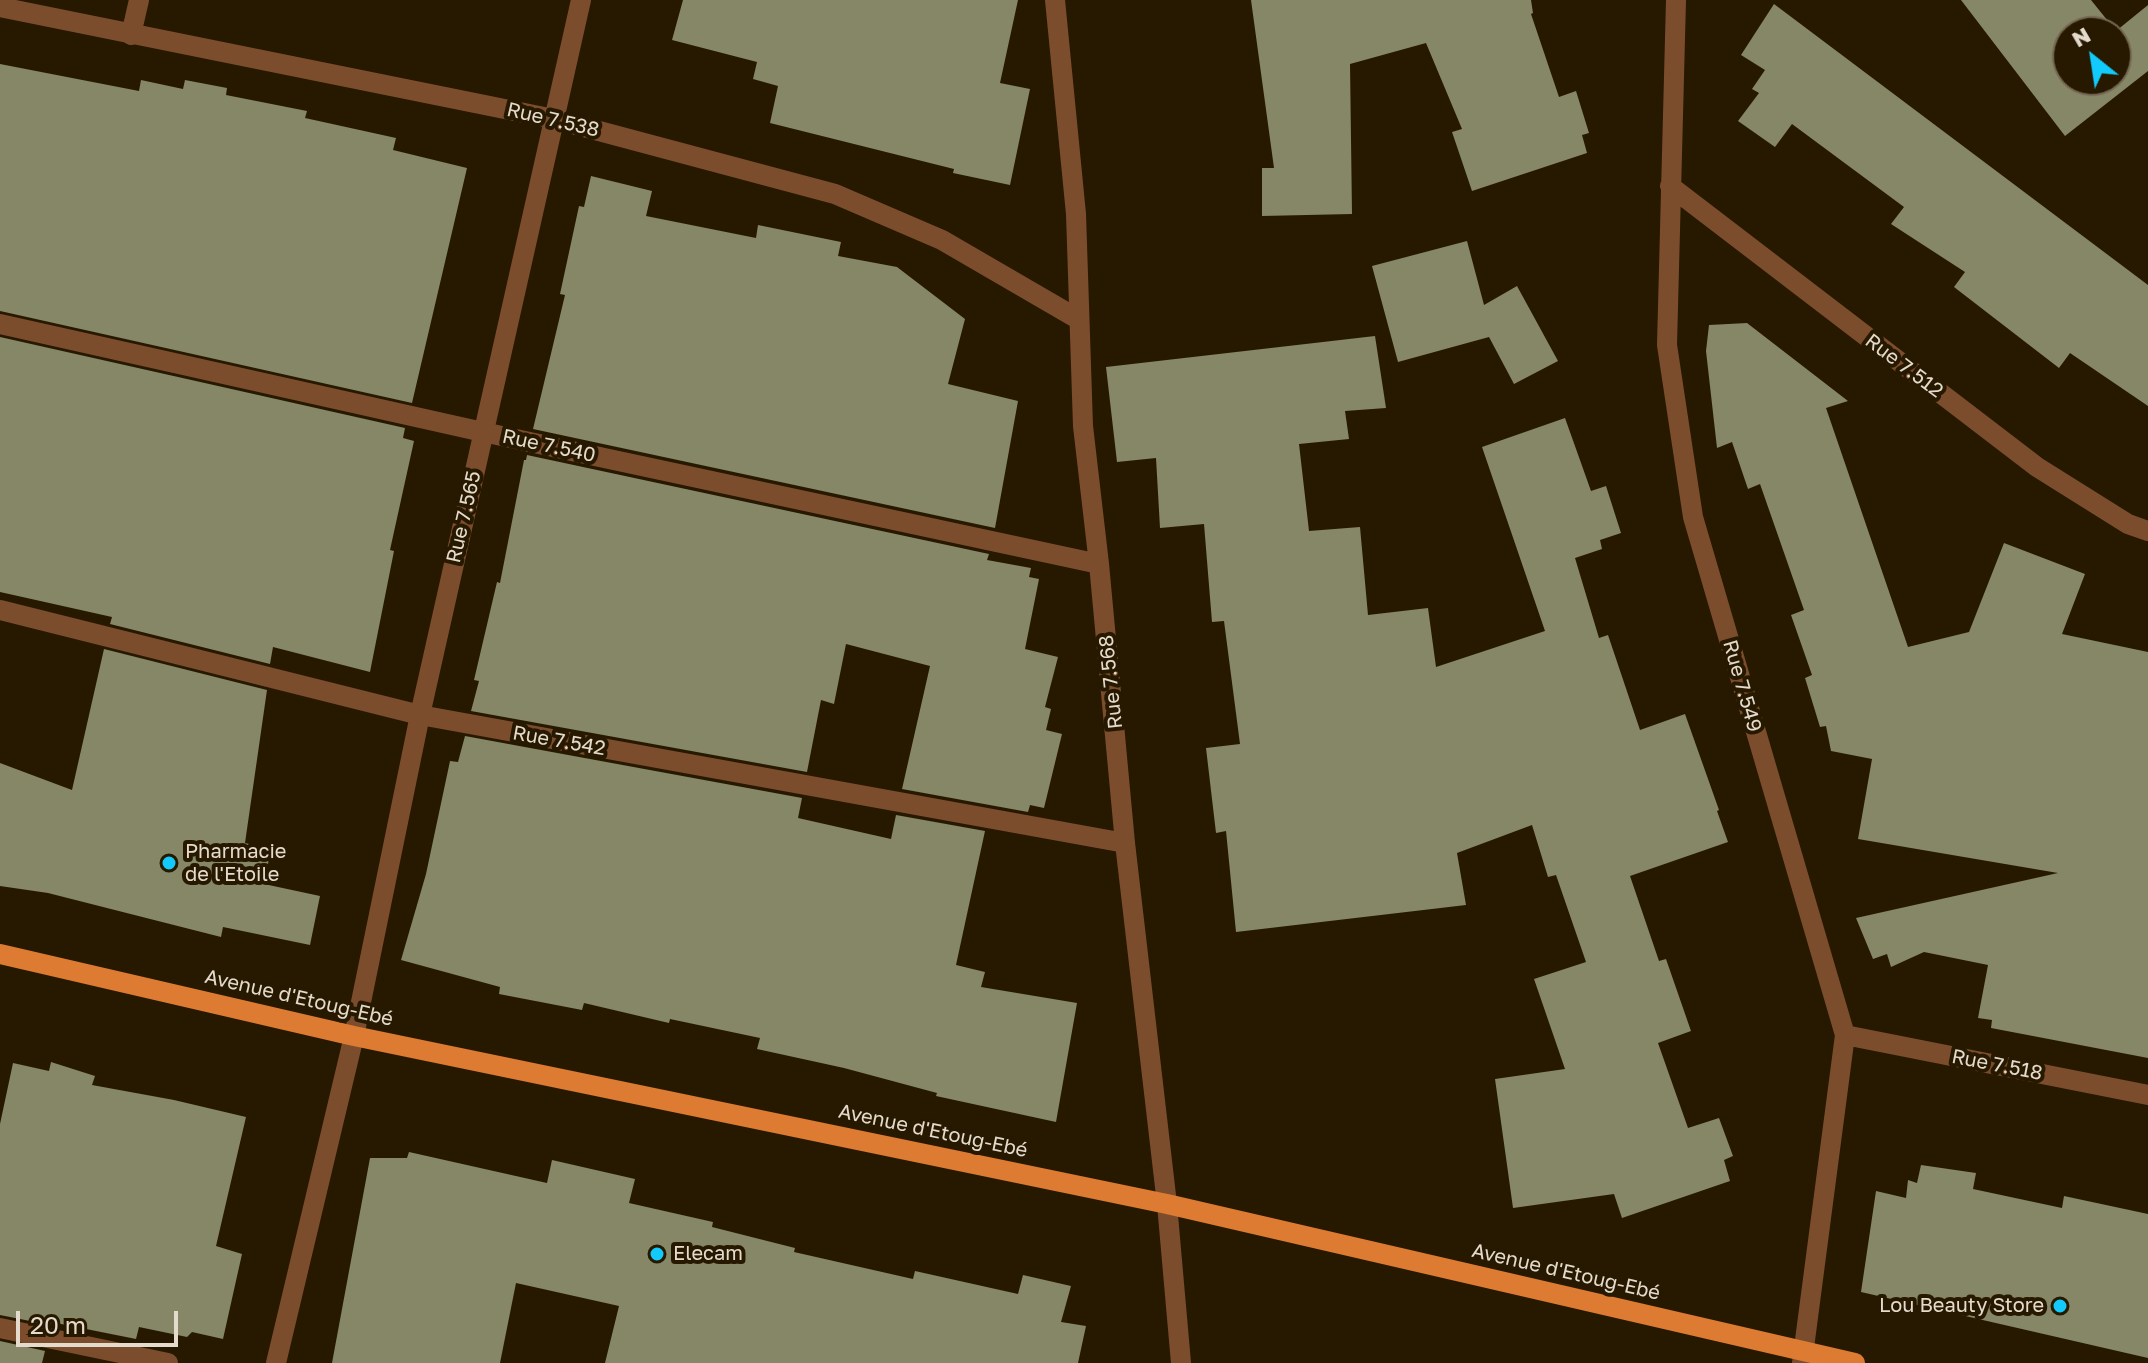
<!DOCTYPE html>
<meta charset="utf-8">
<style>
body{margin:0}
#map{position:relative;width:2148px;height:1363px;overflow:hidden;background:#271900;font-family:"Golos Text",sans-serif}
canvas{display:block}
.north{position:absolute;left:2052px;top:16px;width:80px;height:80px;box-sizing:border-box;background:#271900;border:2px solid #736752;border-radius:50%;rotate:330deg;font-size:22px;font-weight:700;line-height:32px;text-align:center;color:#e5dbcc}
.north::after{content:'';display:block;margin:auto;width:28px;height:36px;background:#12cafb;clip-path:polygon(50% 0,100% 100%,50% 72%,0 100%)}
.scale{position:absolute;left:16px;top:1311px;width:162px;height:36px;box-sizing:border-box;border:4px solid #e5dbcc;border-top:0;padding-left:10px;font-size:24px;line-height:28px;white-space:nowrap;color:#e5dbcc;-webkit-text-stroke:6px #271900;paint-order:stroke}
</style>
<div id="map">
<canvas width="2148" height="1363"></canvas>
<div class="north">N</div>
<div class="scale">20 m</div>
</div>
<script>
const context = document.querySelector('canvas').getContext('2d');
context.lineJoin = 'round';
function fill(path, color) { context.fillStyle = color; context.fill(path, 'evenodd'); }
function strokePath(path, color, width, dash) { context.strokeStyle = color; context.lineWidth = width; context.lineCap = dash ? 'butt' : 'round'; context.setLineDash(dash || []); context.stroke(path); }
function label(font, color, halo, rows, align = 'center') {
  context.font = font + ' "Golos Text",sans-serif'; context.lineWidth = 8; context.setLineDash([]); context.textBaseline = 'middle'; context.strokeStyle = halo; context.fillStyle = color; for (const [text, x, y, turn = 0] of rows) {
    context.save(); context.translate(x, y); context.rotate((+turn || 0) * Math.PI / 180); context.textAlign = isNaN(turn) ? turn : align; if (halo) context.strokeText(text, 0, 0); context.fillText(text, 0, 0); context.restore();
  }
}
const building = new Path2D(`
 M683,0h335l-18,83 30,6 -20,96 -57,-12 1,-4 -184,-46 8,-37 -25,-7 4,-17 -85,-22z
 M1251,0h280l2,13 -2,1 28,83 17,-6 13,42 -7,2 5,18 -115,38 -20,-59 10,-3 -36,-86 -76,21 2,150 -90,2v-48h12z
 M1961,0h130l25,31 32,-26v66l-83,65zM2068,32h48v48h-48z
 M1774,4l374,281v121l-78,-53 -11,15 -105,-81 11,-15 -74,-48 13,-17 -112,-83 -17,23 -37,-26 21,-28 -7,-4 13,-19 -24,-15z
 M0,64l139,27 2,-11 42,9 2,-9 42,8 -1,7 81,16 -2,7 91,20 -3,12 74,18 -55,235 -412,-92z
 M591,176l61,15 -6,25 110,22 2,-13 83,17 -3,14 59,11 68,52 -17,65 70,17 -23,127 -462,-99 32,-134 -5,-1 19,-88 5,1z
 M1467,241l17,64 33,-19 41,75 -44,23 -25,-47 -91,25 -26,-96z
 M1747,323l101,78 -22,7 82,239 61,-15 35,-89 81,31 -23,60 86,18v406l-157,-30 1,-8 -14,-2 10,-53 -64,-13 -33,15 -4,-13 -14,5 -17,-41 202,-45 -200,-34 14,-80 -41,-8 -5,-25 -6,1 -15,-49 7,-3 -21,-60 13,-5 -44,-126 -12,5 -16,-47 -15,6 -11,-97 3,-26z
 M1375,336l11,72 -41,3 4,28 -50,5 10,87 51,-4 8,88 60,-7 8,59 109,-36 -63,-184 83,-29 26,73 15,-5 15,47 -21,7 2,9 -27,9 24,80 9,-3 32,95 45,-16 34,96 -2,1 11,31 -98,34 29,85 7,-2 25,72 -33,12 30,85 31,-10 14,38 -9,4 6,21 -108,37 -8,-24 -101,14 -18,-129 70,-10 -31,-90 52,-17 -30,-87 -8,2 -16,-52 -75,28 9,52 -230,27 -10,-101 -10,2 -10,-85 34,-4 -16,-123 -12,1 -8,-98 -44,4 -4,-70 -39,4 -11,-95z
 M0,337l405,91 -2,10 11,3 -24,109 4,1 -24,121 -97,-25 -3,17 -160,-40 2,-7 -112,-25z
 M527,455l462,99 -2,6 44,8 -2,9 10,2 -14,70 33,8 -13,50 6,2 -5,21 16,4 -18,74 -14,-3 -2,7 -126,-23 28,-123 -84,-22 -12,60 -13,-4 -14,72 -336,-61 8,-30 -5,-1 23,-98 3,1 24,-123h2z
 M104,649l163,41 -22,153 26,6 -7,35 56,12 -10,49 -87,-18 -2,10 -173,-44 -48,-7v-123l72,27z
 M465,736l337,62 -4,20 93,21 5,-24 89,16 -29,134 29,7 -4,15 96,16 -21,119 -120,-26 1,-3 -93,-25 -87,-19 3,-11 -90,-19 -1,4 -85,-20 -2,7 -83,-16 1,-7 -99,-27 25,-86 24,-113 8,1z
 M51,1062l44,14 -3,9 82,15 72,17 -30,129 26,8 -19,85 -31,-7 -5,5 -48,-10 -3,12 -85,-17 -1,3 -50,-10v-191l13,-61 36,8z
 M409,1152l138,31 5,-23 83,19 -6,24 84,19 -1,5 83,21 -1,4 119,27 2,-8 103,23 5,-19 48,11 -10,36 25,4 -8,37h-473l14,-57 -103,-23 -16,80h-168l38,-205h37z
 M1921,1165l55,8 -3,16 89,19 2,-12 84,18v144l-287,-66 15,-101 30,7 2,-18 9,3z
 M0,1341l45,10 -3,12h-42z`);
const street = new Path2D(`
 M1055,0l21,214 7,212 16,138 26,279 42,361 14,159
 M1676,0l-9,345 26,172 152,518 -43,328
 M0,7l554,112 281,75 107,46 136,79
 M131,35l8,-35
 M1670,186l367,281 91,57 20,7
 M0,324l483,108 616,132
 M0,610l420,105 705,128
 M1845,1035l303,60
 M0,1328l168,35
 M276,1363l78,-327 66,-321 161,-715`);
const primary = new Path2D(`
 M0,954l354,82 813,168 688,159`);
const markers = [
 [169,863,8,"#12cafb"],
 [657,1254,8,"#12cafb"],
 [2060,1306,8,"#12cafb"]
];
const streetNames = [
 ["Rue 7.538",553,120,13],
 ["Rue 7.512",1904,366,37],
 ["Rue 7.540",549,446,12],
 ["Rue 7.565",464,517,-77],
 ["Rue 7.568",1111,682,-96],
 ["Rue 7.549",1742,686,74],
 ["Rue 7.542",559,741,10],
 ["Avenue d'Etoug-Ebé",299,998,13],
 ["Rue 7.518",1997,1065,11],
 ["Avenue d'Etoug-Ebé",933,1131,12],
 ["Avenue d'Etoug-Ebé",1566,1272,13]
];
const poiNames = [
 ["Pharmacie",185,852],
 ["de l'Etoile",185,875],
 ["Elecam",673,1254],
 ["Lou Beauty Store",2044,1306,"right"]
];
fill(building, '#858766');
strokePath(street, '#7c4d2d', 20);
strokePath(primary, '#dd7b32', 20);
for (const [x, y, r, color] of markers) { const dot = new Path2D(); dot.arc(x, y, r, 0, 2 * Math.PI); context.fillStyle = color; context.fill(dot); strokePath(dot, '#271900', 3); }
label('20px', '#e5dbcc', '#271900', streetNames);
label('20px', '#e5dbcc', '#271900', poiNames, 'left');
</script>
